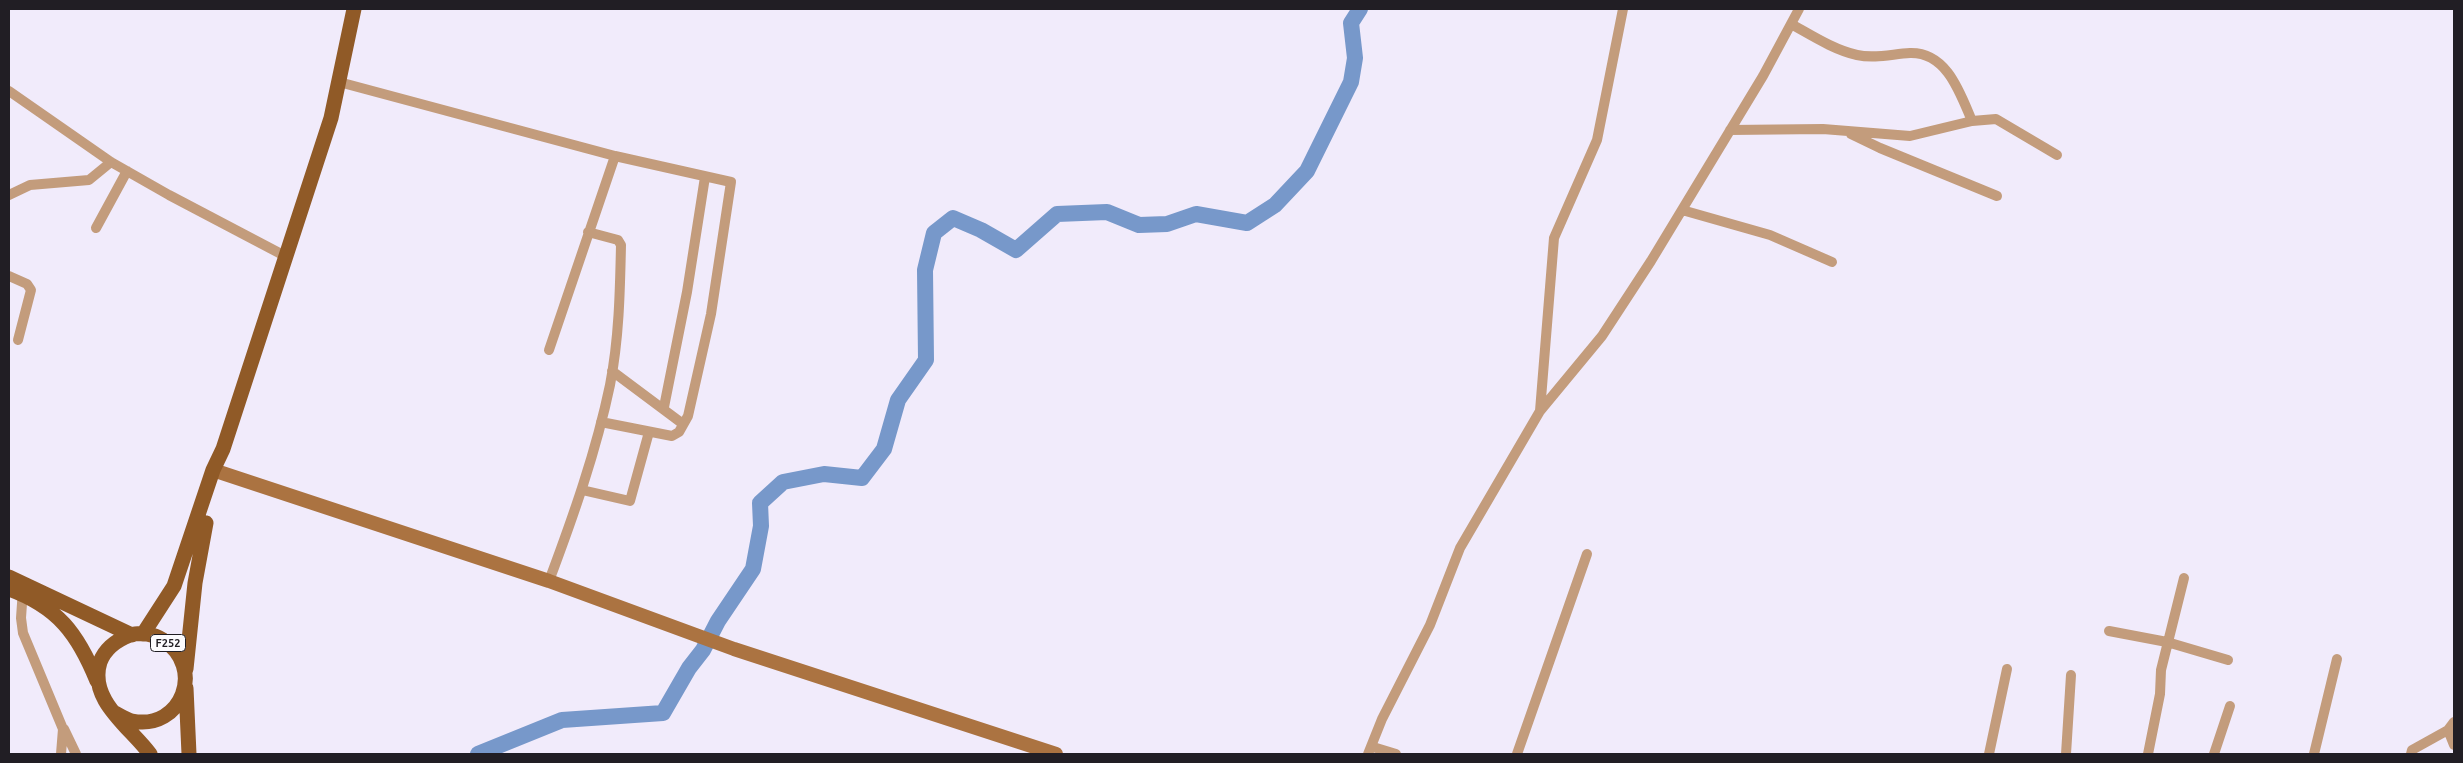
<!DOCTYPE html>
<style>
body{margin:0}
#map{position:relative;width:2463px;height:763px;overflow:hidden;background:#f1ebfb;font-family:Ubuntu,sans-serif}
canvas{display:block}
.frame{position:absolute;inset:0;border:10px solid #211e24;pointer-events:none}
</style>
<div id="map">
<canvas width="2463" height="763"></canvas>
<div class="frame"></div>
</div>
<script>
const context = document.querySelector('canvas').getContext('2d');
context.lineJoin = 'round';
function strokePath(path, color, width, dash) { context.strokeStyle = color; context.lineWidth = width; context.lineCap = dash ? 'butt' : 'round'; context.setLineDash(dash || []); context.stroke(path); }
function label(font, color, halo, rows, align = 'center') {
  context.font = font + ' Ubuntu,sans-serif'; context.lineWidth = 4; context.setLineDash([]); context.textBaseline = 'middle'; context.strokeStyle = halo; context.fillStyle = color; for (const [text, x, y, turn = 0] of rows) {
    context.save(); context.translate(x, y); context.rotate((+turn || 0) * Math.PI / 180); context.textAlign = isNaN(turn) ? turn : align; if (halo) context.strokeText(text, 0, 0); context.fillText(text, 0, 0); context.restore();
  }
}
const river = new Path2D(`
 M478,754l84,-34 101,-7 26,-45 14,-18 15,-29 35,-52 8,-43 -1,-23 23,-21 41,-8 38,4 22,-29 14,-49 28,-40 -1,-90 9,-37 19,-15 28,12 35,20 41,-36 50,-2 32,13 28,-1 29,-10 51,9 28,-18 32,-34 44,-89 4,-24 -4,-35 9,-14`);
const street = new Path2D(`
 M1791,24c20,11 43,26 66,31 18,4 35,-1 53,-2 37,-1 50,40 62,68
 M339,82l276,74 116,26 -20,132 -23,102 -9,16 -7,4 -71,-14
 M9,91l102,71 58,33 116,61
 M1730,130l93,-1 87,7 62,-15 24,-2 61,36
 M1851,134l29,14 117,48
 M9,195l21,-10 59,-5 22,-18
 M1682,210l88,25 62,27
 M96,228l31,-57
 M9,276l18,8 4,6 -13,50
 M549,350l66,-194
 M612,371l71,53
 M664,407l23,-115 18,-115
 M1540,411l14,-173 43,-98 26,-131
 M582,490l48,11 19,-69
 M549,581c24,-64 47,-129 61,-196 9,-46 10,-93 11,-140l-3,-5 -30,-8
 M23,589l-2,29 2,15 40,96 -2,25
 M2109,631l58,11 61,18
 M64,729l12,25
 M2448,730l6,15
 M1373,747l23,7
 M1368,754l14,-35 48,-94 30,-77 80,-137 62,-75 49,-75 112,-185 36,-67
 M1517,754l70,-200
 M1989,754l18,-85
 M2066,754l5,-79
 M2148,754l12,-60 1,-24 23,-92
 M2214,754l16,-48
 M2314,754l23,-95
 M2411,754l1,-4 36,-20 6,-8`);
const secondary = new Path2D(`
 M213,470l336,111 185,68 322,105`);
const primary = new Path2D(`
 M9,577l123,58
 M9,589c49,18 69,45 88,92
 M143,634l31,-48 39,-116 10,-21 108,-331 23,-109
 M186,669l9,-86 11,-60
 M186,688l3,66
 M115,713c6,3 12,7 17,8 50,10 74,-54 31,-81 -9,-6 -22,-8 -33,-5 -13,5 -25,14 -30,27 -12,38 30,65 50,92`);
const shields = [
 [168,643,35]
];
const shieldNames = [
 ["F252",168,643]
];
strokePath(river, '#7798ca', 16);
strokePath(street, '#c39c7c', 10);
strokePath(secondary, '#ab7341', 14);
strokePath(primary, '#905a27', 15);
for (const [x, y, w] of shields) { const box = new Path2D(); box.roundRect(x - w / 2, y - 8.5, w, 17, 4); context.fillStyle = '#fcfbfe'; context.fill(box); strokePath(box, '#211e24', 1); }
label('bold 11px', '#211e24', null, shieldNames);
</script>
